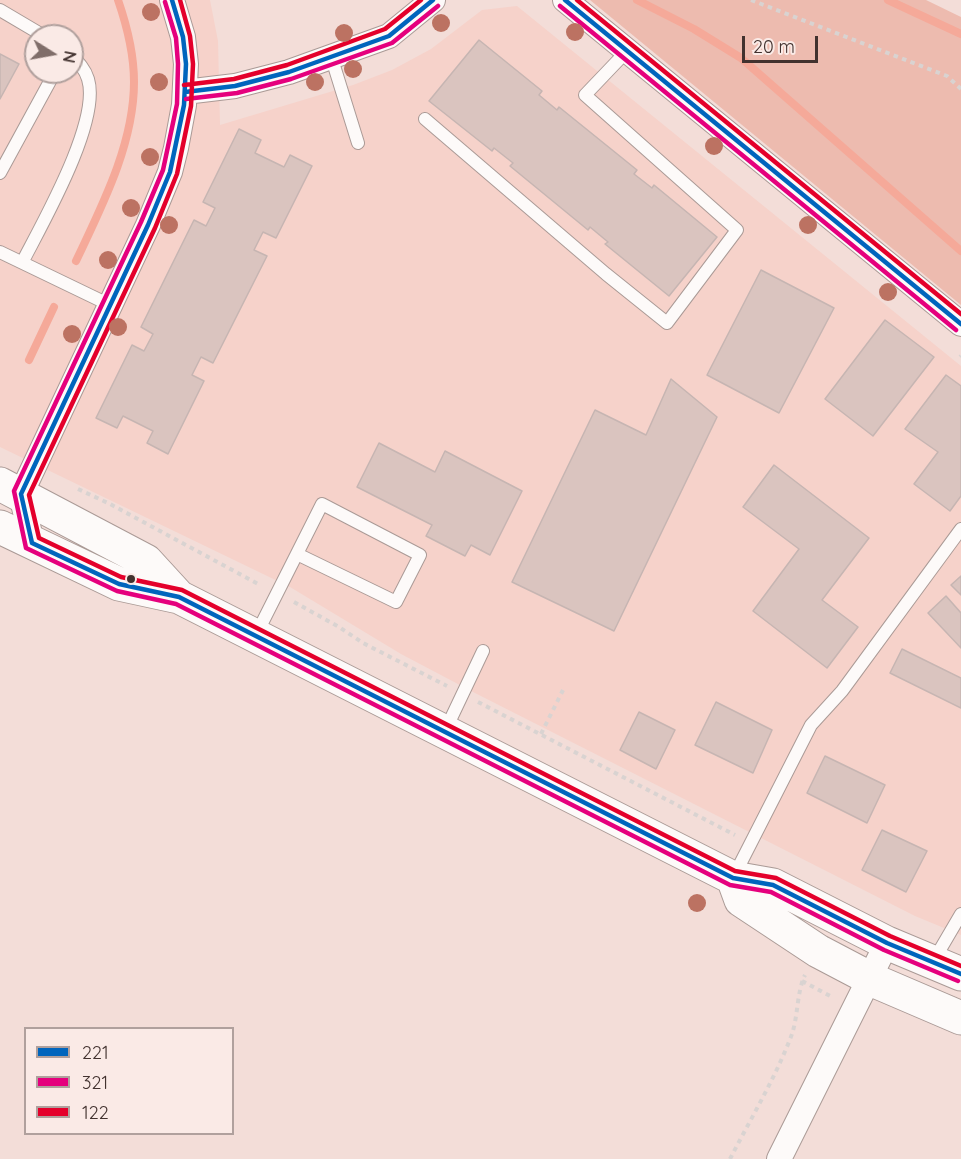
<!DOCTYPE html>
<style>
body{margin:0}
#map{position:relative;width:961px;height:1159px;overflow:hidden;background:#f3ddd8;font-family:Quicksand,sans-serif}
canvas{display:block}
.legend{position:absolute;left:24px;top:1027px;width:210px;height:108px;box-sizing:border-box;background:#faeae6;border:2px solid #b0a09d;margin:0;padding:8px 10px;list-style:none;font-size:18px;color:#42322f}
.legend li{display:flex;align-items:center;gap:12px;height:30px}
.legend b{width:30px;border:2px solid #b0a09d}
.north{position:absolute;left:24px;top:24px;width:60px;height:60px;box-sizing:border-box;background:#faeae6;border:2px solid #b0a09d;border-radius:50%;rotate:101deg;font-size:16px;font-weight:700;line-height:24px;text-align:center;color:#42322f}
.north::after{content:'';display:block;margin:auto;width:21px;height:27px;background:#806e6a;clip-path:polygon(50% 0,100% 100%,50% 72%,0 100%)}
.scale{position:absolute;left:742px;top:36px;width:76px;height:27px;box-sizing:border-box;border:3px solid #42322f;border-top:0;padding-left:8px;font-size:18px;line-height:21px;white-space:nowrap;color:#42322f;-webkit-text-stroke:4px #faeae6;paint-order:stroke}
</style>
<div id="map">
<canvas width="961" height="1159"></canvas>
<ul class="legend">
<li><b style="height:8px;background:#0065bd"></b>221</li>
<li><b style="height:8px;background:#e5007d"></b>321</li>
<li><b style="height:8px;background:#e4002b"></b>122</li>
</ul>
<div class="north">N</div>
<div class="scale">20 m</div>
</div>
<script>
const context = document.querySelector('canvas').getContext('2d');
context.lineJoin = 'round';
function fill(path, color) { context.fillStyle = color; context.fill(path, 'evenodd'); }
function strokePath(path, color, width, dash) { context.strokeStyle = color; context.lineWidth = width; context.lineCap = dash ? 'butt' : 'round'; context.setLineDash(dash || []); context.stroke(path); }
const built = new Path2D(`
 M0,0h210l8,41 2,84 133,-40 39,-15 39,-21 51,-39 35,-4 444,360v569l-46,-19 -440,-223 -74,-39 -111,-67 -290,-140zM36,36h36v36h-36z`);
const green = new Path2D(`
 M590,0h336l35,17v288z`);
const stream = new Path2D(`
 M637,0l57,29 47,29 220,193
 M888,0l73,34
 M76,261c26,-55 58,-117 58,-179 0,-28 -7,-56 -16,-82
 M29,360l25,-53`);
const building = new Path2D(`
 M479,40l63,51 -3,4 18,15 2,-3 78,63 -3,4 18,14 2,-3 63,52 -48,59 -64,-52 3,-2 -18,-15 -2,3 -78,-64 3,-3 -19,-15 -2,3 -63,-50z
 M0,54l19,10 -19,35z
 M239,129l22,11 -6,13 29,14 6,-12 22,11 -36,72 -13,-6 -9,18 13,6 -54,107 -12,-6 -9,18 12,6 -36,73 -21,-11 6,-12 -30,-15 -6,12 -21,-10 36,-73 12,6 9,-17 -12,-7 53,-107 12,6 9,-18 -12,-6z
 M761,270l73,38 -55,105 -72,-38z
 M885,320l49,37 -61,79 -48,-37z
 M946,375l15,11v110l-11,15 -36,-27 24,-32 -33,-23z
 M671,379l46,38 -103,214 -102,-49 83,-172 51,25z
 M379,443l56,29 10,-21 77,40 -32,64 -19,-10 -6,11 -39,-20 6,-11 -75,-38z
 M774,465l95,73 -47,62 36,27 -31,41 -74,-57 46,-62 -56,-42z
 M961,576v19l-10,-10z
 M946,596l15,17v35l-33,-35z
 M902,649l59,29v30l-71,-35z
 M716,702l56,28 -19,43 -58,-28z
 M639,712l36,18 -19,39 -36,-19z
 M825,756l60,29 -18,38 -60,-30z
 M882,830l45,21 -21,41 -44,-22z`);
const path = new Path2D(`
 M751,0l196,76 14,13
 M960,357l1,-1
 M78,489l32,15 150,81
 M294,602l45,25 24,16 84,43
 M478,702l257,133
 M541,734l22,-44
 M802,981l30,16
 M730,1159c21,-41 46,-82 62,-125 6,-18 5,-43 13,-59`);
const lane = new Path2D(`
 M0,10l44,26
 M331,56l27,87
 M425,119l181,155 61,49 70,-93 -152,-135 42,-44
 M0,173l55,-101
 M0,252l110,53
 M23,261c20,-39 78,-140 65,-182 -3,-10 -9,-16 -16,-23
 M256,635l66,-131 98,51 -24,47 -99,-48
 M445,731l38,-80
 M734,876l77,-151 31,-34 119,-162
 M934,960l27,-46`);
const street = new Path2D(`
 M565,0l396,324
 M185,92l50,-6 54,-14 100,-36 44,-36
 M32,543l-11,-49 127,-269 22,-53 6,-24 8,-43 2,-41 -3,-27 -11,-37
 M779,1159l108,-216`);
const secondary = new Path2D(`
 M0,484l146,77 33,36
 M0,527l119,57 60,13 554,281 40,7 114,58 74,31
 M733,878l8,22 77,51 59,31 84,36`);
const bus1 = new Path2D(`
 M172,0l11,37 3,27 -2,41 -14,67 -22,53 -127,269 11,49 87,41 60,13 554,281 40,7 114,58 74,31
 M565,0l396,324
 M185,92l50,-6 54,-14 100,-36 44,-36`);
const bus2 = new Path2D(`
 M165,2l11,36 2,26 -1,40 -14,66 -22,52 -127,269 12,57 91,43 59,13 554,281 41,7 113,58 74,31
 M560,6l396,324
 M186,99l51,-6 54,-14 101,-36 46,-37`);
const bus3 = new Path2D(`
 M180,0l10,36 3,28 -2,42 -14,68 -22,54 -126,267 10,43 82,39 61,13 553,281 41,7 114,58 71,30
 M577,0l384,314
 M184,85l50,-6 53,-14 98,-36 36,-29`);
const trees = [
 [151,12],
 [441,23],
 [575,32],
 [344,33],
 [353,69],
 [159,82],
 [315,82],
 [714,146],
 [150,157],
 [131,208],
 [169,225],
 [808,225],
 [108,260],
 [888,292],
 [118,327],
 [72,334],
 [697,903]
];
const markers = [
 [131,579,5,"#42322f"]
];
fill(built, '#f6d2ca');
fill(green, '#edbbaf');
strokePath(stream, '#f5a999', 8);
fill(building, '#dac4bf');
strokePath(building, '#c6b5b2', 1.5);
strokePath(lane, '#aa9a96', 14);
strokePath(street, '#aa9a96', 26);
strokePath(secondary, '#aa9a96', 35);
strokePath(path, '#d9d3d1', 4, [4.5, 4.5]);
strokePath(lane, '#fdfaf9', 12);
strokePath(street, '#fdfaf9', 24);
strokePath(secondary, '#fdfaf9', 33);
strokePath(bus1, '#0065bd', 4.5);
strokePath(bus2, '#e5007d', 4.5);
strokePath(bus3, '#e4002b', 4.5);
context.fillStyle = '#bc7262';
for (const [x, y] of trees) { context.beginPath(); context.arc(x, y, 9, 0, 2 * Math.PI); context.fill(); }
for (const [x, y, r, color] of markers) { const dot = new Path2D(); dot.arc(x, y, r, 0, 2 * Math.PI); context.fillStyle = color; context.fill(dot); strokePath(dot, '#faeae6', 2); }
</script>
